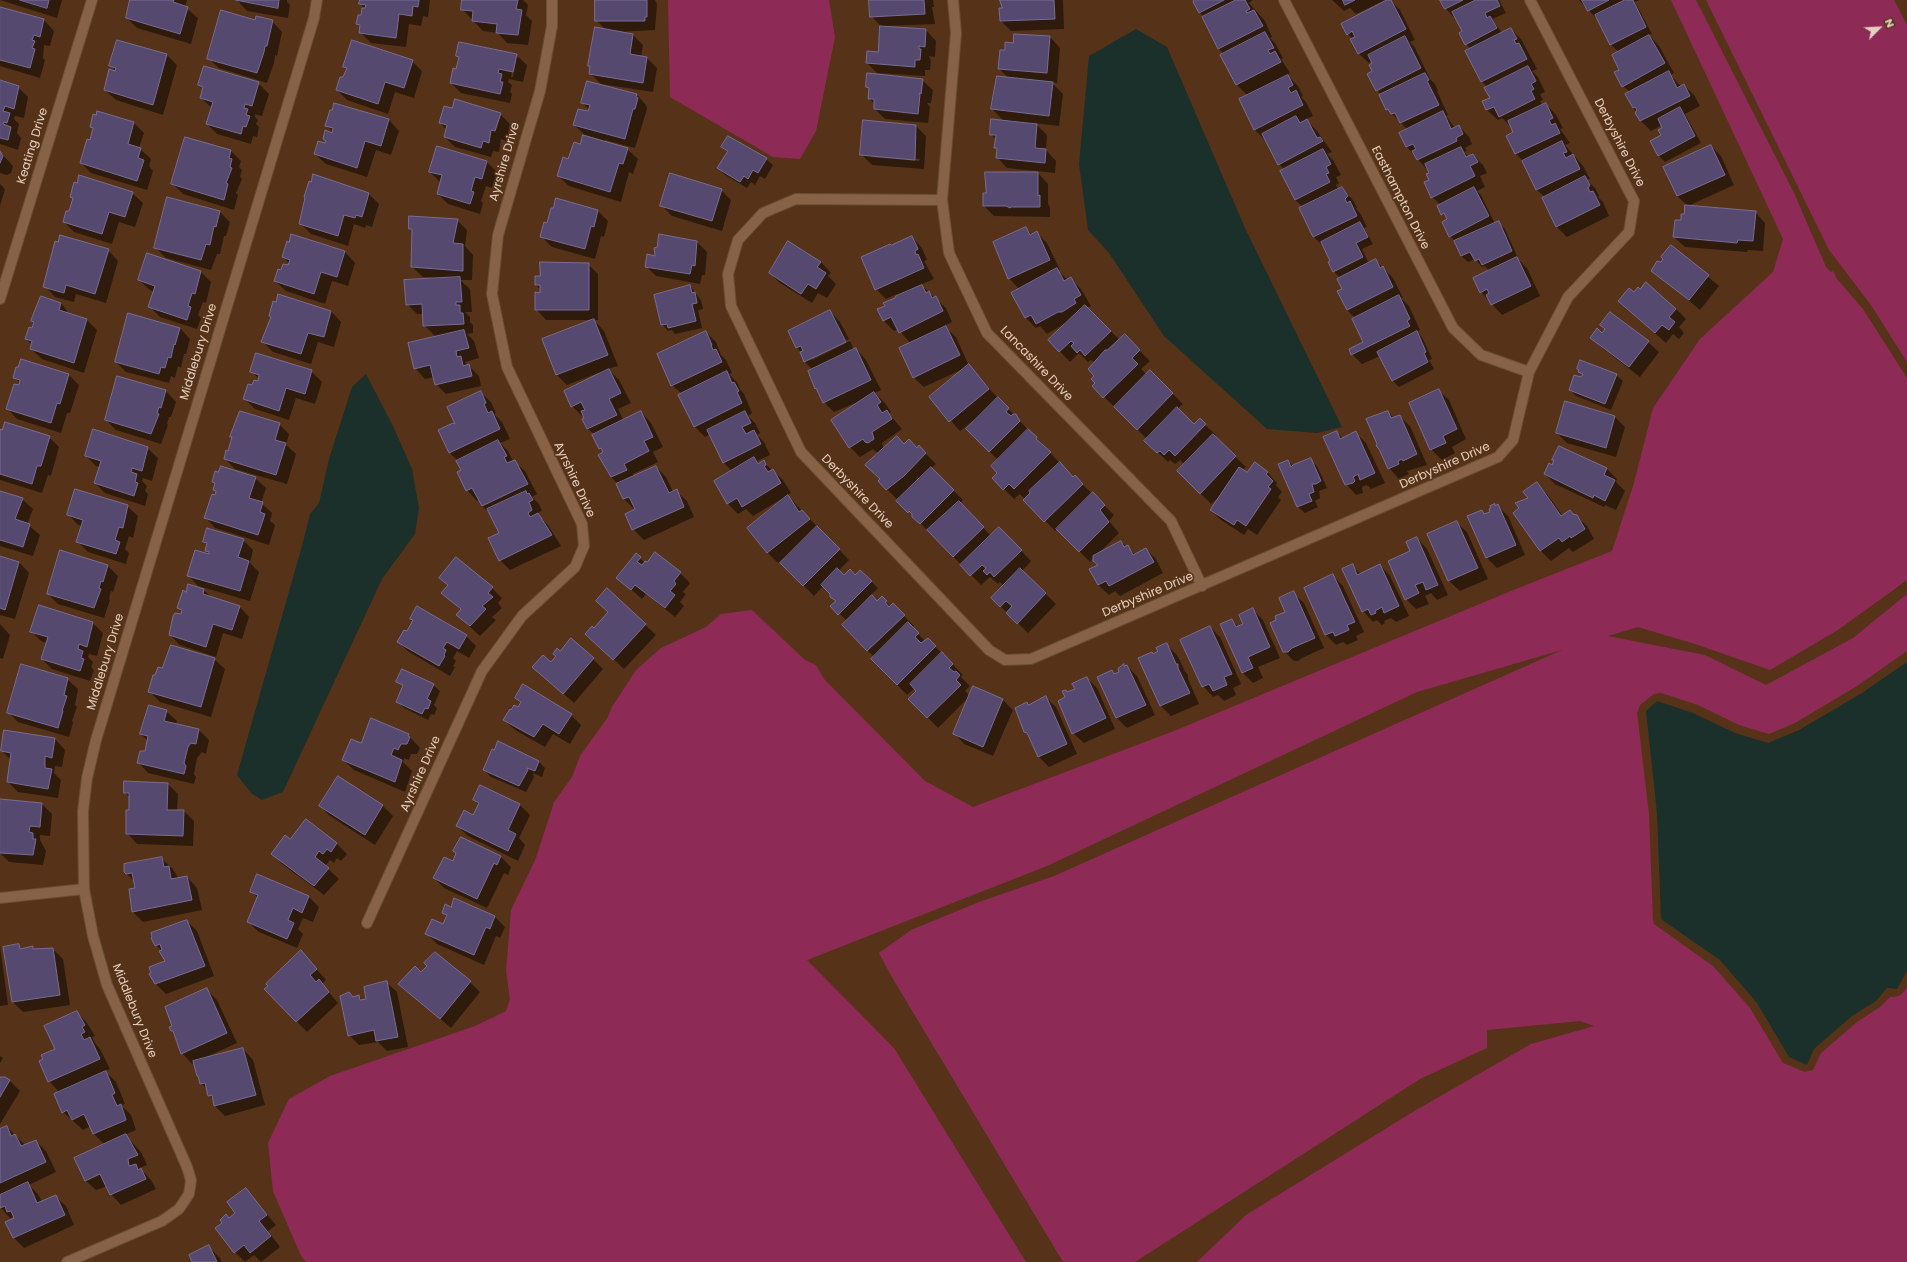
<!DOCTYPE html>
<style>
body{margin:0}
#map{position:relative;width:1907px;height:1262px;overflow:hidden;background:#563318;font-family:Poppins,sans-serif}
canvas{display:block}
.north{position:absolute;left:1859px;top:8px;width:40px;height:40px;-webkit-text-stroke:3px #563318;paint-order:stroke;rotate:66deg;font-size:11px;font-weight:700;line-height:16px;text-align:center;color:#e4cfc0}
.north::after{content:'';display:block;margin:auto;width:14px;height:18px;background:#e4cfc0;clip-path:polygon(50% 0,100% 100%,50% 72%,0 100%)}
</style>
<div id="map">
<canvas width="1907" height="1262"></canvas>
<div class="north">N</div>
</div>
<script>
const context = document.querySelector('canvas').getContext('2d');
context.lineJoin = 'round';
function fill(path, color) { context.fillStyle = color; context.fill(path, 'evenodd'); }
function strokePath(path, color, width, dash) { context.strokeStyle = color; context.lineWidth = width; context.lineCap = dash ? 'butt' : 'round'; context.setLineDash(dash || []); context.stroke(path); }
function label(font, color, halo, rows, align = 'center') {
  context.font = font + ' Poppins,sans-serif'; context.lineWidth = 3; context.setLineDash([]); context.textBaseline = 'middle'; context.strokeStyle = halo; context.fillStyle = color; for (const [text, x, y, turn = 0] of rows) {
    context.save(); context.translate(x, y); context.rotate((+turn || 0) * Math.PI / 180); context.textAlign = isNaN(turn) ? turn : align; if (halo) context.strokeText(text, 0, 0); context.fillText(text, 0, 0); context.restore();
  }
}
const green = new Path2D(`
 M668,0h161l6,37 -19,94 -16,28 -27,-2 -103,-60z
 M1671,0h25l98,193 32,74 5,5 2,-1 4,8 26,30 44,69v202l-69,50 -68,40 -75,-26 -57,-17 -30,9 97,19 61,30 87,-47 54,-44v57l-50,35 -62,37 -26,11 -30,-9 -41,-20 -37,-12 -7,1 -14,11 -3,8 12,101 4,106 1,4 59,42 37,42 33,55 22,9 8,-2 8,-17 36,-31 23,-15 10,-10c9,0 12,-2 17,-10v275h-710l49,-47 165,-102 120,-69 63,-18 -14,-5 -93,9v18l-67,31 -285,183h-72l-170,-283 -13,-24 -1,-2 32,-23 68,-28 75,-26 508,-226 -145,42 -370,174 -240,94 87,88 132,214h-720l-5,-6 -28,-65 -5,-48 21,-44 41,-23 145,-50 31,-15 4,-12 -4,-28 5,-61 25,-52 18,-56 18,-25 8,-21 28,-39 4,-10 24,-37 25,-22 45,-21 15,-13 31,-4 53,50 11,5 8,14 101,102 48,26 201,-76 337,-140 101,-40 22,-68 19,-75 47,-69 73,-67 10,-33z
 M1706,0h188l13,25v337l-36,-57 -42,-55z`);
const water = new Path2D(`
 M1136,29l31,18 78,181 97,199 -25,6 -50,-4 -103,-93 -55,-83 -21,-23 -9,-66 10,-108z
 M366,374l27,52 19,43 7,39 -4,26 -33,45 -99,213 -21,8 -10,-6 -15,-19 66,-233 7,-28 9,-11 10,-44 23,-72z
 M1907,662v309l-10,18 -10,-1 -11,13 -24,15 -38,33 -7,16 -18,-8 -32,-54 -37,-43 -59,-41 -4,-106 -11,-102 11,-10 36,12 42,20 33,10 31,-13 63,-37z`);
const shadow = new Path2D(`
 M0,0h62l-5,18z
 M131,0h56l-2,7 13,11 -7,26 -54,-16 -10,-10z
 M237,0h50v2l3,3 -2,13 -41,-7z
 M361,0h69l-2,17 -5,-1 -2,10 -12,-2 -3,23 -35,-4 -11,-11 1,-5 -4,-3 8,-15 -5,-5z
 M463,0h60l5,5 -2,10 6,6 -4,24 -21,-2 -9,-10 -15,-2 -21,-22z
 M596,0h59l2,4 -2,26 -39,2 17,3 10,10 -2,12 6,1 10,10 -4,24 -52,-8 -11,-11 1,-6 -2,-2 17,-35 -10,-10z
 M870,0h63l1,7h-2l3,17 -46,2 -1,2 38,2 10,11 -1,16 -6,-1 2,5 -1,9h-5v6l-48,-3 -10,-10 12,-10 2,-27 -10,-10z
 M1002,0h61l1,29 -53,2 -10,-10 2,-13z
 M1195,0h58l-4,3 16,18 7,16 -2,1 5,5 8,15 -2,1 9,14 -3,2 11,11 5,10 -2,1 5,5 7,14 -7,3 11,12 15,21 -5,2 6,6 8,15 -5,2 3,6 -3,2 3,5 3,-2 10,11 5,8 -1,2 4,4 7,14 -3,1 9,16 -11,5 7,15 7,-3 17,17 10,20h-2l8,8 11,24 -3,1 6,8 9,20 -3,1 5,9 -35,18 -7,-7 -12,-24 -18,8 -10,-10 13,-12 -10,-24 -8,-8 -7,-32 -6,-7 -3,-10 -7,-14 -10,-10 -14,-28 3,-2 -8,-7 -10,-30 -6,-6 -14,-24 -10,-10 -15,-30 8,-4 -11,-11 -15,-30 2,-1 -6,-6 -14,-31 -5,-5z
 M1332,0h53l-29,14 -6,-6 -6,3z
 M1390,0l10,10 15,30 -5,2 5,6 15,31 5,5 3,7h-1l11,24 -2,1 9,12 4,-2 10,11 3,7 -7,4 2,3 -3,1 5,5 4,-2 10,10 4,8 -7,3 5,11 -8,4 4,4 14,29 3,-2 7,7 13,29h-1l10,10 13,28 -38,19 -21,-23 8,-21 -4,-5 -3,1 -7,-8 -7,3 -7,-6 -6,-15 -5,-5 -2,-16 -10,-13 3,-2 -9,-8 -2,-24 -23,-26 -7,-14 8,-3 -21,-21 -5,-14 -5,-5 -5,-29 -3,2 -11,-10 -5,-14 -5,-5z
 M1441,0h58l7,13 -14,6 10,14 9,-4 10,10 16,30 -5,2 6,6 7,15 -5,2 3,6 -3,1 3,5 3,-2 10,11 7,13 -3,1 10,14 -5,2 18,21 7,13 -3,1 8,8 4,8 -1,1 5,5 6,14 -42,21 -10,-10 -12,-30 -8,-7 -14,-29 -7,-7 -9,-18 8,-4 -4,-6h-1l-8,-8 -4,2 -11,-10 -3,-8 7,-4 -3,-11 -6,-5 -11,-33 -5,-5 -3,-13 -7,-12 -10,-10z
 M1579,0h60l-4,2 17,32 -3,1 10,11 15,27 -3,2 10,12 3,-2 10,10 6,11 -15,8 16,29 -36,19 -7,-7 6,-27 -2,-3 -11,6 -10,-10 -5,-8 1,-1 -4,-4 -3,-16 -7,-6 -4,-34 -8,-7 -13,-25z
 M0,8l44,12 10,11 -4,15 -6,-1 -1,13 2,2 -5,18 -40,-12z
 M272,21l10,11 -5,24 -2,-1 -1,8 -7,20 -48,-15 -11,-10 47,-36z
 M1050,37l10,11 -3,35 -6,-1 12,12 -4,32 -24,-3 12,12 -1,15 10,11 -1,12 -48,-5 -10,-11 -1,-17 -5,-6 13,-13 -12,-12 17,-31 -10,-9 7,-18 8,-7z
 M118,41l49,14 10,10 -14,50 -47,-15 -11,-10 11,-19 -6,-6z
 M516,55l11,10 -4,17 -14,-3 -1,3 4,3 -2,7 2,2 -2,9 -49,-10 -10,-10 6,-13 2,-12 -2,-2zM514,61h2l-3,16h-2z
 M412,61l10,10 -8,27 -19,-6 -7,22 -41,-14 -10,-10 10,-20 -3,-4z
 M922,80l11,10 -2,13h-4l3,4 -2,16 -43,-4 -10,-10v-4l-6,-7v-9l-2,-2z
 M0,81l18,6 10,10 -4,21 -9,-2 -1,3 5,5 -2,9 4,5 -3,12 -18,-6z
 M258,83l11,11 -7,22 -7,-2v3l3,3 -2,4 3,3 -2,10 -4,-1 -2,8 -34,-10 -10,-10 5,-16 -11,-10 2,-9 -4,-4z
 M636,94l10,11 1,4 -12,39 -30,-8 -1,2 23,7 11,10 -5,15 -4,-2 -8,30 -52,-16 -11,-10 23,-31 3,-11 -10,-9 15,-15 -7,-8z
 M97,112l37,11 10,10 -5,15 12,11 -2,7 4,5 -6,19 -56,-17 -10,-10 9,-22 4,-11 -3,-3z
 M500,114l10,10 -4,17 -5,-2 -2,13 -6,-1 -2,6 -36,-10 -10,-10 2,-7 -7,-7z
 M389,120l10,11 -8,24 -15,-5 -9,27 -41,-13 -11,-10 11,-10 1,-2 -3,-3 9,-5v-2l-7,-7z
 M916,126l10,10 -2,33 -52,-4 -11,-11zM871,155l49,4 -1,2 -48,-4z
 M186,138l45,13 10,10 -2,6 3,3 -2,7 2,2 -6,14 2,2 -4,15 -51,-16 -10,-10z
 M1711,146l10,10 13,29 -46,21 -11,-10z
 M723,147l43,12 7,6 -8,14 -5,-3 -5,9 -4,-3 -4,6 -22,-13 -7,-7 10,-16z
 M0,152l13,14 -2,7 -4,2 -7,-2z
 M487,162l10,10 -5,16 -6,-2 -5,15 2,2 -3,11 -32,-10 -10,-10 2,-12 -10,-10z
 M1038,173l10,11v20l2,3v10l-56,-1 -10,-10 3,-12z
 M314,176l55,18 10,10 -7,23 -6,-2 -1,3 -11,-4 -6,22 -37,-12 -11,-11z
 M0,184l5,5 -5,17z
 M721,190l10,10 -9,31 -50,-15 -10,-10z
 M132,193l11,10 -8,24 -16,-5 -7,22 -38,-12 -10,-10 5,-9 5,-13 -3,-3z
 M168,198l52,14 10,10 -4,14h-2l-4,18h-3l-6,16 -45,-12 -11,-11z
 M556,200l42,11 10,10 -4,16 -3,-1 -6,23 -43,-12 -11,-11 13,-27z
 M1755,212l10,11 -2,28 -15,-1 -1,2 -62,-5 -11,-10z
 M457,220l10,10 -2,16 8,9 -1,25h-12l10,9 2,23h-7l5,5v5l3,3v8l-6,1 7,7 5,17 -14,4 14,14 2,10 -35,8 -10,-10 -2,-7 -9,2 -10,-11 28,-33 -8,1 -11,-11v-11h-7l-10,-10 30,-25v-1l-14,-1 -11,-10 1,-35 -3,-4z
 M1026,228l6,7 5,-2 10,10 13,27 -2,1 10,9 3,-1 10,10 10,17 -5,2 34,32 5,-4 25,25 -9,8 6,6 3,-4 33,33 -6,5 18,16h10l11,10 -2,1 32,31 -3,3 5,4 19,-2 10,11 -1,2 6,7 -4,5 3,3 -24,35 -9,-6 -4,6 -23,-15 -10,-10 11,-16 -11,10 -33,-33 7,-6 -5,-5 -5,4 -5,-4 -2,2 -22,-21 1,-2 -54,-53 3,-3 -1,-20 -4,-3 -3,2 -9,-9 -9,9 -21,-22 17,-17 -19,11 -7,-8 -4,2 -10,-10 -13,-24 7,-4 -11,-12z
 M292,236l53,16 10,11 -7,23 -16,-5 -7,23 -39,-13 -11,-10 7,-9 7,-5 1,-3 -7,-7z
 M912,237l10,11 5,12 -3,1 10,18 -23,10 1,1 10,-4 24,22 6,14 -8,4 12,11 13,29 28,31 77,81 1,-1 39,38 -5,6 10,12 -22,22 24,-13 15,13 10,-6 10,10 7,14 -43,23 -5,-5 -6,4 -11,-10 1,-20 -5,-8 -4,5 -33,-33 -2,2 -35,-37 -6,5 -21,-21 6,-5 -1,-13 -31,-31 8,-8 -1,-1 -14,11 -30,-34 33,-28 -39,18 -11,-10 -2,-33 -13,-15 -4,2 -10,-10 -5,-11 17,-12 1,-4 -11,5 -10,-10 15,-43z
 M697,242l10,10 -2,23h-3l-2,9 -44,-8 -10,-10 10,-9z
 M59,244l49,6 10,11 -12,42 -30,-9 -2,8 -19,-5 -10,-11z
 M1671,246l48,40 -19,24 -47,-40 8,-6z
 M821,262l10,11 -3,3 8,8 -9,14 -9,-5 -6,10 -32,-20 -10,-10z
 M588,264l10,10v46h-52l-10,-11 5,-15v-4l-5,-5z
 M201,272l10,10 -5,21 -3,-1 -5,13 3,3 -4,11 -37,-12 -10,-10 4,-15 -4,-2 -11,-10z
 M690,286l11,14 2,9 -5,1 4,18 -27,6 -3,-4 -4,1 -6,-7z
 M1634,293l42,16 10,10 -7,8 5,6 -5,6 -6,-5 -7,9 -47,-42z
 M61,303l9,12 17,5 10,10 -13,43 -42,-14 -11,-10 1,-4 -6,-6 7,-9 2,-7 -3,-2z
 M331,311l10,11 -7,25 -16,-5 -7,22 -38,-12 -10,-10 9,-24 -2,-2z
 M830,311l10,11 9,17 -38,19 1,2 38,-19 4,9 2,-1 10,11 15,30 -6,3 10,10 6,9 -2,2 13,15 -20,14 2,7 21,-5 12,4 2,-2 17,17 -5,4 32,32 -3,3 31,33 18,2 22,23 -9,10 34,33 -28,29 -36,-35 12,-12 -4,-4 -2,2 -8,-7 -9,8 -102,-104 2,-1 -14,-15 13,-12 -4,-1 -3,-3 -13,8 -10,-10 15,-48 -31,13 -10,-10 -11,-32 -8,-8 -3,-9 -5,-5z
 M1610,313l38,29 11,10 -19,25 -38,-29 -10,-10 10,-4 4,-5z
 M594,320l10,11 14,35 -10,3 11,11 12,23 -13,6 6,12 17,-9 10,11 12,24 -10,5 5,10 -25,12 1,2 22,-9 10,10 7,15 3,-1 11,10 7,16 -50,23 -11,-11 2,-19 -11,-11 -6,-15 -7,-7 -12,-21 5,-3 -4,-5 -5,-13 -7,-6 -4,-9 2,-2 -2,-3 -2,1 -10,-10 29,-32v-2l-34,13 -10,-10z
 M180,328l10,11 -4,15h-2l-3,14 -3,-2 -3,12 -4,-2 -2,7 -43,-11 -10,-10z
 M706,332l10,10 5,13 5,5 6,13 -3,1 8,8 3,7 4,5 8,19 -4,3 7,7 5,10 -3,2 7,7 6,13 -13,6 3,3 3,-2 20,18 8,13 -4,2 62,65 -11,11 6,6 11,-1 5,-5 18,17 -13,13 13,1 4,-4 9,9 2,-2 21,21 -2,2 13,13 3,-2 35,36 -2,2 9,9 -5,5 5,5 32,3 11,11 -20,46 -29,-12 -10,-11 15,-36 -31,31 -28,-29 8,-8 -3,-3 -8,7 -35,-36 2,-2 -31,-32 4,-4 -15,-15 4,-4 -13,-16 -9,10 -33,-33 4,-4 -1,-1 -6,5 -10,-10 -20,-25 35,-30 -30,18 -7,-7 -8,5 -10,-10 -13,-22 17,-11 -9,-9 -13,-28 -5,3 -11,-11 -12,-32 -10,-9z
 M22,360l47,15 10,10 -9,28h-3l-6,20 -44,-14 -10,-11 12,-22 1,-3 -6,-6z
 M251,371h60l11,11 -7,22 -19,-6 -7,22 -34,-11 -10,-10 14,-20z
 M1579,372l37,3 7,6 -12,29 -35,-14 -6,-6 12,-11 1,-4z
 M118,377l48,14 10,11 -5,15h-2l-2,7 1,1 -7,19 -45,-14 -10,-10z
 M1438,390l11,10 17,39 -14,8 3,6 -13,7 -11,-11z
 M480,392l11,10 5,11 -2,1 8,8 8,17 -10,4 8,8 5,10 12,10 12,23 -5,3 7,7 3,7 -3,1 1,5 8,8 13,21 -51,24 -10,-10v-26l-10,-20 -8,-8 -3,-6 -2,1 -10,-11 -9,-18 4,-1 -4,-10 -9,-9 8,-25z
 M1565,403l50,14 10,10 -9,30 -49,-14 -10,-10z
 M1388,412l6,6 5,-2 11,10 17,39 -20,6 2,3 -10,5 -10,-11 -11,-24z
 M279,424l10,10 -3,11 10,9 -9,30 -52,-15 -10,-10 8,-21 -2,-2z
 M0,430l49,7 10,10 -8,29 -3,-1 -6,18 -42,-13z
 M1337,432l6,7 13,-6 10,10 19,40 -14,6 -4,-4 -5,2 1,6 -7,2 -10,-11z
 M147,448l11,10 -6,23 -9,-3 -1,3 5,5 -2,5 3,3 -3,12 -40,-13 -10,-10 5,-16 -4,-1 -10,-10z
 M1310,460l7,6 10,22 -8,3 1,7 -5,3 3,6 -13,6 -7,-6 -19,-42 9,-4 5,5z
 M1553,466l54,3 10,10 -1,3 9,9 -9,19 -11,-5 -1,2 -49,-23 -10,-10z
 M255,478l11,10 -5,15 11,10 -2,8 5,4 -6,20 -54,-17 -10,-11 12,-24 -3,-3 1,-6 -2,-2z
 M1536,483l11,11 16,22h13l11,10 7,13 -21,13 -4,-4 -18,13 -10,-10 -26,-38 14,-15z
 M0,492l22,7 11,10 -6,15 13,11 -7,21 -33,-10z
 M1497,505l11,11 17,39 -28,13 -10,-10 -5,-47 3,4 6,-3 1,-5z
 M127,506l11,10 -5,22 -4,-2 -4,13 4,4 -3,11 -38,-12 -11,-11 5,-15 -4,-1 -10,-11z
 M1456,522l11,10 21,47 -28,12 -11,-10 -21,-46z
 M1417,538l10,11 21,46 -11,5 -6,-7 -6,3 4,8 -13,5 -10,-10 5,-47z
 M243,540l10,10 -3,13 9,9 -9,29 -52,-15 -10,-11 21,-19 -3,-6 2,-5 -4,-3z
 M61,552l47,14 10,10 -5,16 -2,-1 -2,8 1,1 -6,18 -46,-14 -10,-10z
 M0,557l19,5 10,11 -14,46 -15,-4z
 M640,558l5,5 35,10 10,10 -7,9 3,2 -6,8 4,4 -9,11 -29,-23 -4,5 -24,-21z
 M1380,565l10,11 19,40 -13,6 -5,-4 -7,3 1,2 -3,2 -5,-5 -4,2 -10,-11 -11,-45 9,8z
 M1333,576l10,10 21,46 -8,4 2,4 -11,5 -4,-3 -7,3 -10,-10 -21,-47z
 M189,585l15,5 8,8 27,8 10,11 -7,22 -19,-6 -7,24 -36,-12 -10,-10 12,-19 1,-4 -5,-4z
 M492,588l10,10 -4,5 4,5 -10,9 4,3 -16,16 -23,-21 4,-5 -18,-17z
 M607,589l49,46 -32,34 -27,-25 -3,-15 15,-16z
 M1293,593l11,10 20,45 -22,10 -4,3h-4l-10,-10 -6,-31 8,-8z
 M39,606l54,17 10,10 -6,23 -8,-2 -1,3 5,5 -2,5 3,3 -4,11 -38,-12 -10,-10 5,-16 -6,-2 -10,-10z
 M1253,610l10,10 17,38 -22,9 5,11 -10,5 -10,-10 -22,-48 11,-5 6,7 6,-3z
 M0,624l10,11 -7,24 -3,-1z
 M1210,627l10,10 21,47 -8,4 3,7 -12,6 -6,-6 -5,2 -10,-11z
 M466,636l10,10 -7,12 -12,-7 -4,7 3,3 -3,5 2,1 -5,9 -41,-24 -11,-10z
 M1167,645l10,10 8,16 3,4v4l11,25 -28,12 -10,-10 -21,-47 13,-5z
 M561,652l32,7 10,10 -29,34 -40,-36 17,-4z
 M214,659l11,10 -14,48 -51,-15 -11,-11 7,-14z
 M1127,666l10,10 18,39 -28,13 -10,-10 -5,-47 3,4 5,-2v-6z
 M1087,678l10,10 18,41 -31,14 -11,-10 -7,-42 2,2 8,-4z
 M67,679l11,10 -3,16 2,2 -5,14 1,2 -4,14 -51,-15 -10,-10z
 M398,681l35,4 7,6 -6,14 3,3 -3,7 -3,-1 -3,6 -24,-12 -7,-6 7,-15z
 M1045,697l11,10 21,47 -28,13 -10,-10 -14,-26 2,-27 2,2z
 M516,698l55,17 10,10 -11,19 -17,-10 -8,13 -30,-17 -11,-10 14,-12 3,-5z
 M166,711l11,10 -1,4 23,5 10,10 -3,14 -4,-2 -5,6 -3,16 2,3 -2,7 -46,-11 -10,-11 8,-10 2,-11 -7,-7z
 M5,731l50,8 10,11 -3,17 -7,-1 -1,7 7,7 -3,18 -40,-6 -10,-10 3,-22 -9,-9z
 M408,735l12,13 -3,6h-6l-2,6 -5,-2 -1,4 9,9 -7,21 -51,-22 -11,-10 18,-16z
 M539,762l6,6 -3,9 -9,-4 1,4 -8,15 -35,-15 -7,-7z
 M168,784l10,10 -1,17h7l10,10 -1,25 -56,-2 -10,-11 3,-35 -5,-6z
 M0,800l42,4 10,10 -2,22 -10,-1v5l6,11 -3,14 -34,-3 -9,-9z
 M474,800l46,5 10,10 -11,23 6,7 -7,16 -50,-25 -11,-10 17,-10 5,-11z
 M382,805l11,11 -18,29 -45,-29 -10,-10z
 M306,820l31,24 10,10 -6,7 -4,-3 -3,5 -4,-3 -5,6 14,13 -15,16 -42,-31 -10,-11 19,-13z
 M461,839l40,18 10,10 -3,8 -4,-2 -17,35 -43,-20 -10,-10 19,-16 4,-8 -3,-3z
 M161,858l11,10 7,11 8,-2 10,11 5,22 -59,12 -10,-10 3,-24 -2,-7 -9,-9z
 M258,876l51,21 10,10 -6,15 -10,-4 -5,11 5,5 -6,14 -38,-16 -11,-10 10,-24 -7,-7z
 M455,899l40,18 10,10 -5,11 -4,-2 -12,29 -47,-21 -10,-10 16,-9 4,-8 -4,-5 8,-4z
 M187,921l10,10 17,45 -48,18 -10,-10 10,-22 -4,-6 -1,-4 1,-1 -6,-6z
 M18,945l4,5 11,-3 2,3 18,-1 10,10 7,46 -47,7 -10,-10 -8,-55z
 M0,946l8,59 -8,1z
 M301,952l25,28 -4,4 16,19 -31,29 -41,-43z
 M421,974l49,8 10,10 -29,36 -52,-44z
 M386,982l11,10 11,55 -21,4 -9,-9 -19,3 -10,-10 4,-38 6,-1 4,4h5z
 M207,990l10,10 20,43 -33,15 39,-9 10,11 12,45 -40,11 -10,-10 -7,-16 -7,-7 -7,-20 -2,1 -10,-11 -7,-19 -3,-3 1,-5z
 M77,1012l10,11 8,13 -3,1 3,6 5,6 10,20 -5,2 11,11 9,22 -3,1 1,2 8,8 5,15 -11,5 16,17 6,13 -7,3 11,12 5,9 -35,16 -10,-11 -4,-8 -11,4 -11,-10 20,-35 -11,-11 -3,-8 -8,4 -20,-18 -3,-19 -11,-12 7,-32z
 M0,1056l3,2 -3,5z
 M0,1078h5l5,3 10,10 -20,33z
 M7,1127l19,19 10,-5 10,10 10,21 -27,13 9,9 4,8 13,-6 11,10 8,19 -50,23 -10,-10 1,-19 -2,-2 -3,1 -10,-11v-77z
 M245,1189l31,36 -8,6 12,16 -19,15 -7,-7 -9,7 -10,-10 -11,-29 12,-10z
 M209,1247l10,10 3,5h-29z`);
const building = new Path2D(`
 M20,0h29l-2,8z
 M130,0h44l-1,2 15,5 -8,27 -54,-16z
 M236,0h43l-1,8z
 M360,0h59l-1,7 -5,-1 -1,10 -13,-2 -3,24 -37,-5 1,-8 -4,-1 2,-9h3l1,-7h3l1,-3 -7,-1z
 M462,0h56l-2,9 6,1 -4,25 -22,-2 1,-9 -25,-3 1,-10 -12,-1z
 M595,0h52v17h-2v4h-50z
 M869,0h55l1,14 -55,3z
 M1000,0h54l1,19 -55,2 -1,-13h3z
 M1224,0l-25,13 -6,-11 1,-2z
 M1236,0h9l5,9 -4,2 1,2 7,-3 9,16 -45,23 -16,-32z
 M1343,0h12l-10,5z
 M1387,0h4l15,29 -48,25 -8,-15 5,-2 -3,-6 -5,4 -6,-11z
 M1440,0h23l-18,9z
 M1476,0h21l3,6 -15,7 2,5 3,-2 7,12 -32,17 -6,-12 3,-2 -10,-19z
 M1582,0h27l-21,11z
 M1625,0h8l13,27 -36,18 -15,-30z
 M0,7l44,12 -4,18 -6,-2 -2,5 3,1 -3,7 3,1 -5,19 -30,-8z
 M221,10l34,10 1,-4 17,4 -6,26h-2l-1,6 -7,21 -50,-14z
 M880,26l46,3 -1,18 -6,-1v3h2l-1,11h-5v7l-49,-4 1,-12 11,1z
 M595,27l38,7 -3,20 17,3 -4,26 -54,-9 1,-8h-2z
 M1511,28l6,11 -3,1 2,4 3,-1 8,16 -46,23 -16,-31z
 M1265,32l9,16 -6,2 2,4 5,-3 6,11 -45,23 -16,-30z
 M1014,34l36,2 -3,37 -49,-4 2,-19h5v-8l8,1z
 M1649,35l16,28 -43,24 -8,-15 5,-2 -7,-15z
 M1405,36l16,32 -45,23 -9,-17 5,-3 -3,-6 3,-2 -4,-8z
 M117,40l50,14 -14,51 -49,-15 5,-21 6,2 1,-3 -7,-2z
 M352,40l61,20 -9,28 -19,-6 -7,22 -42,-14 4,-13h3l4,-9 -4,-1z
 M459,42l58,12 -4,18 -14,-3 -1,4 4,1 -2,8h3l-3,12 -50,-11 3,-15 3,1 3,-12 -3,-1z
 M204,66l55,16 -7,24 -7,-2 -1,4 4,1 -2,6 4,1 -4,11 -3,-1 -2,8 -35,-10 7,-22 -13,-4 3,-11 -5,-2z
 M1528,66l8,15 -5,3 3,5 -3,2 4,8 -36,18 -5,-10 -8,3 -4,-9 8,-3 -6,-10z
 M1669,71l8,17 7,-4 6,12 -50,25 -5,-8 2,-3 -2,-3 -2,1 -8,-14z
 M867,73l56,6 -2,15 -2,-1 1,2 -2,19 -44,-5v-10h-6l1,-11 -3,-1z
 M1425,73l4,7 -2,1 12,24 -39,18 -5,-10 -4,1 -3,-5 -2,1 -7,-15z
 M1288,75l5,10 -5,3 3,5 5,-3 7,15 -49,25 -15,-31z
 M997,76l56,6 -4,34 -58,-7z
 M0,80l19,6 -5,23 -9,-3 -2,5 7,2 -3,10 -3,-1 -1,2 8,3 -3,13 -8,-2z
 M587,81l50,13 -1,3 2,1 -3,11h-2l-8,30 -52,-14 5,-16 10,2 2,-6 -9,-2z
 M455,99l46,14 -6,18 -4,-1 -2,13 -6,-2 -2,7 -37,-11 3,-12 -8,-2 5,-17 8,2z
 M334,103l55,16 -8,27 -16,-5 -8,27 -43,-14 4,-13 7,2 1,-2 -3,-2 2,-9 7,3 1,-5 -8,-2 5,-16h2z
 M1546,103l7,15 -4,2 2,4 1,1 3,-2 5,10 -45,21 -9,-18 7,-4 -5,-11z
 M1680,107l15,29 -37,20 -8,-15 11,-6 -3,-5 4,-2 -4,-9z
 M97,111l37,11 -6,22 13,4 -3,10 6,2 -7,21 -57,-18 7,-24 3,1 3,-12 -3,-1 3,-13 3,1z
 M1443,111l8,18 8,-4 4,9 -7,4 1,3 -40,19 -5,-9 4,-2 -3,-5 -7,3 -7,-14z
 M1296,116l4,7 7,-4 10,19 3,-1 3,4 -45,24 -16,-31z
 M991,119l46,5 -2,24 11,1 -1,14 -49,-5 1,-10h-3l2,-13h-6z
 M863,120l53,5 -1,35 -55,-5z
 M583,135l45,13 -5,16 -4,-1 -9,29 -53,-16 6,-19 5,2 6,-17 6,2z
 M728,136l39,22 -9,15 -5,-3 -5,9 -4,-3 -4,6 -23,-14 11,-17 -7,-4z
 M185,137l46,13 -2,8 3,1 -2,8 2,1 -6,15 2,1 -4,16 -53,-16z
 M1562,141l5,11 -4,1 3,5 7,-4 7,15 -44,21 -14,-29z
 M1711,145l14,30 -48,21 -14,-29z
 M437,146l50,15 -5,18 -7,-2 -4,14 3,1 -4,12 -33,-10 5,-19 -13,-3z
 M1461,147l5,10 7,-3 5,8 -8,4 5,10 -44,22 -7,-16 5,-2 -3,-6 3,-1 -4,-9z
 M1323,149l8,15 -5,3 3,6 -3,1 4,8 -35,18 -15,-29z
 M0,151l3,5 -3,7z
 M985,172h53v24l2,-1v12h-29l-1,1 -4,-2h-23v-13h3z
 M670,173l52,16 -10,32 -52,-15z
 M313,174l56,19 -7,24 -6,-2 -1,3 -11,-3 -6,21 -39,-12 6,-26 -1,-1 5,-16 2,1z
 M79,175l54,17 -8,25 -16,-5 -7,22 -39,-12 3,-11h3l4,-13 -3,-1 4,-15 3,1z
 M1585,176l5,9 -2,3 2,4 3,-1 7,14 -44,22 -14,-29z
 M1342,187l6,9 -3,3 2,4 3,-2 7,15 -44,21 -14,-29z
 M1474,187l15,29 -40,21 -7,-15 5,-3 -3,-6 -3,2 -4,-9z
 M167,197l53,14 -4,16 -2,-1 -4,19 -4,-1 -5,16 -47,-12z
 M556,198l42,12 -4,17 -3,-1 -6,23 -45,-12 4,-15 3,1 4,-15h2z
 M1685,205l71,6 -3,30 -15,-1 -1,3 -64,-6 2,-17h6v-6h3z
 M409,216l49,3 -5,24 10,1v27l-52,-4 1,-38h-3z
 M1499,221l13,30 -30,14 -3,-6 -4,2 -5,-9 -9,4 -7,-15z
 M1360,222l8,15 -12,6 7,14 -30,15 -5,-10 2,-1 -9,-19z
 M1026,227l4,8 7,-4 13,29 -42,19 -15,-37z
 M291,234l54,17 -8,26 -16,-5 -7,22 -40,-13 4,-12 3,1 2,-6 5,1 2,-5 -8,-3 5,-16 2,1z
 M659,234l38,7 -2,25 -3,-1 -2,9 -45,-7 2,-13 8,2 -1,-8 3,-1z
 M60,235l49,14 -14,45 -29,-9 -2,8 -21,-6 12,-46 3,1z
 M912,236l6,13 -3,2 1,4 2,-1 6,14 -49,22 -14,-33 29,-13 1,1z
 M788,241l33,21 -4,5 9,6 -10,16 -8,-5 -7,10 -32,-21z
 M1671,245l38,30 -20,25 -38,-29 6,-10 4,1 2,-3 -2,-2z
 M147,253l54,18 -6,23 -3,-1 -4,13 3,1 -4,13 -39,-13 7,-21 -17,-6z
 M1517,257l14,29 -40,19 -5,-10 3,-2 -2,-4 -7,4 -7,-15z
 M1376,259l4,9 3,-2 10,21 -46,23 -10,-19 5,-2 -5,-10z
 M540,262l49,1v47h-54v-18l5,1v-8h-5v-9h5z
 M1057,268l7,13 7,-4 10,18 -7,4 2,4 -14,9h-4l-22,12 -5,-9 -6,3 -14,-25z
 M460,277l2,25h-6v3h4v8h3l1,11 -41,2 -1,-22 -16,1 -2,-25z
 M1646,282l30,27 -7,8 6,5 -6,8 -7,-5 -7,8 -37,-32 11,-13 5,4 4,-5 2,2z
 M690,285l2,8 3,-1 2,11 -5,1 4,17 -28,7 -1,-4 -6,1 -7,-30z
 M922,285l4,8 3,-2 3,7 4,-2 7,15 -44,22 -8,-16 -8,4 -6,-12 8,-3 -2,-3 12,-5 1,-2z
 M278,294l53,17 -7,26 -16,-4 -7,21 -40,-12 10,-25 -2,-1 4,-15 3,1z
 M1399,295l11,24 -3,2 3,5 -59,29 -2,-6 14,-7 -11,-23z
 M41,296l20,7 -2,7 28,9 -13,44 -44,-14 2,-8 -7,-2 4,-12 3,1 2,-6 -3,-1z
 M1085,305l26,26 -26,25 -5,-6 -3,3 -6,-7 3,-3 -3,-2 -12,11 -11,-12z
 M830,310l16,32 -42,20 -4,-10 3,-1 -2,-5 -5,2 -8,-17z
 M1610,312l39,29 -20,26 -39,-29 7,-10 5,5 3,-4 -5,-4z
 M128,313l52,15 -5,17 -1,-1 -3,14 -3,-1 -3,11 -4,-1 -2,7 -44,-12z
 M594,319l14,36 -52,20 -14,-36z
 M946,326l14,29 -47,23 -14,-30z
 M464,330l5,18 -13,3 1,6 4,-1 2,10 6,-2 3,12 -37,9 -5,-20 -16,4 -6,-26z
 M706,331l6,14h-1l2,5 3,-1 6,13 -51,24 -14,-32z
 M1417,331l9,21 -2,1 4,9 -36,19 -15,-29z
 M1125,334l15,16 -8,8 6,6 -35,34 -11,-12 3,-3 -4,-4 3,-3 -6,-7 17,-19h2z
 M856,348l15,32 -48,23 -7,-15 -1,1 -7,-18z
 M256,353l56,17 -7,24 -19,-6 -7,23 -36,-12 5,-15 4,1 2,-5 4,1 1,-6 -9,-3z
 M21,359l48,15 -9,30 -3,-1 -6,20 -45,-14 8,-25 5,1 1,-5 -7,-2 3,-11h2z
 M1580,360l37,14 -12,30 -36,-14 5,-15 7,2 2,-3 -5,-2 1,-2 -2,-1z
 M969,364l20,25 -40,33 -20,-25z
 M609,369l12,24 -12,6 8,16 -30,14 -5,-10 2,-1 -3,-7 4,-1 -4,-8 -10,5 -7,-16z
 M1150,370l23,23 -36,37 -23,-23z
 M727,371l5,12 2,-1 5,9 -2,1 5,11 -48,24 -16,-32z
 M117,376l49,14 -5,18 -2,-1 -2,6 2,1 -8,20 -46,-14z
 M1439,389l18,40 -14,7 3,7 -16,7 -21,-47z
 M481,391l5,12 -2,1 4,9 4,-2 8,18 -51,24 -11,-23 15,-7 2,1 -8,-17z
 M874,392l7,10 -4,3 5,8 5,-3 5,9 -20,13 2,7 -6,4 -3,-1 -2,-3 -14,9 -18,-28z
 M998,397l11,11 -3,4 5,4 2,-2h3l4,7 -31,31 -23,-23z
 M1565,401l50,15 -9,32 -50,-15z
 M1177,407l17,17 6,-6 6,6 -31,32 -6,-6 -5,5 -4,-4 -3,2 -13,-12z
 M240,411l40,12 -5,17 11,3 -10,32 -52,-16 2,-9 2,1 4,-14h-2z
 M641,411l12,26 -9,4 5,10 -25,13 3,6 -16,7 -13,-22 5,-3 -2,-4 -2,1 -7,-14z
 M745,411l6,12 -9,4 4,7 8,-4 7,14 -38,19 -16,-33z
 M1388,411l3,7 9,-3 17,39 -14,7 -1,-2 -4,2 1,3 -11,5 -9,-20 -3,-3 1,-2 -11,-25z
 M5,422l45,14 -9,30h-4l-5,18 -32,-10v-45l2,1z
 M93,429l55,18 -6,24 -10,-3 -1,4 6,2 -2,8 3,1 -4,13 -40,-13 7,-22 -16,-5z
 M1028,429l9,8 -1,2 15,13 -37,37 -5,-5 -6,6 -11,-12 5,-5 -6,-7z
 M1337,431l3,8 16,-8 19,42 -15,7 -2,-6 -5,3 2,4 -2,2 -8,2 -22,-48z
 M1213,434l23,22 -36,38 -23,-23z
 M897,436l7,8 5,-5 8,9 2,-3 7,8 -22,23 -18,14 -8,-9 2,-2 -15,-14z
 M498,440l9,16 -3,1 3,6 8,-3 13,24 -46,22 -10,-18 -6,3 -9,-19 4,-2 -5,-9z
 M1559,446l48,22 -3,7 11,5 -10,21 -11,-6 -1,3 -49,-24 5,-11 3,2 2,-5h-2z
 M754,457l4,7 6,-4 2,5 -2,1 4,6 5,-3 8,14 -39,24 -5,-9 -10,6 -13,-23z
 M1311,458l10,23 -5,3h-4l2,8 -5,2 3,7 -15,6 -19,-43 10,-4 3,7 2,-2z
 M1060,462l13,15 2,-2 8,9 -39,38 -21,-22 7,-7 -1,-2z
 M1255,462l13,10 -2,2 7,7 -5,6 3,2 -25,37 -9,-6 -3,5 -24,-15 29,-43 8,5z
 M221,466l35,11 -7,21 14,4 -3,10 5,2 -7,21 -54,-17 8,-24 3,1 1,-4 -3,-1 2,-7 -3,-1 3,-11 3,1z
 M656,466l13,27 8,-4 7,18 -52,23 -7,-16 10,-5 -6,-12 -6,2 -7,-15z
 M931,467l23,23 -34,34 -8,-7v-3l-3,-3 -1,2 -12,-12z
 M1537,482l24,34 9,-6 3,4 4,1 8,14 -14,9 -1,-2 -8,6 -3,-4 -19,13 -27,-38 6,-5 -4,-5 13,-5 -5,-6z
 M75,489l53,16 -5,23 -4,-1 -4,13 5,2 -4,12 -40,-12 7,-22 -16,-5z
 M0,491l23,7 -8,21 15,5 -7,23 -23,-7z
 M526,491l1,3 2,-1 4,7 -4,2 3,8 -4,3 2,4 8,-4 14,22 -53,26 -11,-23 11,-5 -12,-24z
 M1093,492l12,13 -5,5 9,12 -30,30 -23,-23z
 M788,495l11,17 3,-2 8,9 -43,34 -20,-25z
 M959,501l25,26 -31,30 -26,-27z
 M1495,504v2l3,-2 18,41 -30,13 -19,-42 15,-6 2,4 6,-2 -1,-3 2,-1 -1,-2z
 M1457,521l21,47 -30,13 -21,-47z
 M817,526l23,23 -37,37 -23,-23z
 M999,527l23,23 -28,27 -4,-5 -3,3 -4,-4 3,-3 -4,-3 -12,11 -10,-11z
 M207,528l37,11 -6,18 11,4 -9,30 -53,-15 8,-26 14,4v-2l-4,-1 2,-8 -4,-1z
 M1417,537l21,48 -12,5 -3,-8 -8,3 4,8 -14,7 -17,-39 22,-10 -4,-9z
 M1121,541l3,6 4,-2 5,10 13,-7 8,14 -45,24 -3,-5 -8,4 -9,-16 9,-4 -5,-4v-5z
 M60,550l48,15 -5,17 -2,-1 -2,7 2,1 -7,19 -47,-14z
 M655,552l26,20 -7,9 2,3 -6,7 5,4 -10,13 -30,-23 -4,5 -15,-12 20,-25 5,4 -4,5 5,3 3,-4 2,1z
 M0,556l19,6 -14,48 -5,-2z
 M456,557l37,30 -5,6 5,4 -11,9 4,3 -16,17 -14,-11 5,-6 -20,-16 7,-8 -9,-7z
 M1353,564l4,11 23,-11 19,42 -15,7 -2,-6 -7,4 1,2 -5,2 -3,-6 -6,3 -20,-43z
 M837,568l7,7 6,-6 5,6 5,-5 12,11 -34,34 -8,-9 6,-5 -6,-4v-3l-9,-9z
 M1020,568l26,25 -29,31 -11,-11 6,-7 -6,-5 -6,6 -9,-9z
 M1333,574l22,48 -8,3 2,5 -14,6 -2,-4 -8,3 -21,-47z
 M188,584l16,5 -1,5 37,12 -8,24 -19,-6 -7,23 -37,-12 4,-19 2,-3 6,1 1,-4 -5,-2 6,-18 3,2z
 M607,588l39,36 -33,36 -28,-26 7,-8 2,2 14,-16 -12,-11z
 M1294,591l21,47 -23,10 -4,4h-5l-13,-29 6,-3 -1,-4 10,-4 -6,-14z
 M872,595l5,6 5,-5 5,5 -2,1 4,5 4,-4 12,12 -38,36 -25,-26z
 M39,605l54,17 -6,25 -8,-3 -1,5 5,2 -2,7 3,1 -4,12 -39,-12 7,-22 -18,-5z
 M417,606l50,29 -8,14 -12,-7 -4,6 3,2 -2,5 1,1 -6,10 -42,-24 7,-12 3,1 6,-11 -3,-1z
 M1253,608l17,39 -22,10 5,11 -11,5 -22,-49 12,-5 4,8 7,-3 -4,-9z
 M908,622l11,11 -4,4 6,6 7,-5 8,8 -39,39 -26,-26z
 M1210,626l22,48 -8,3 3,8 -14,6 -4,-7 -7,3 -22,-47z
 M571,638l23,20 -31,36 -31,-27 11,-12 8,7 5,-6 -3,-2 4,-6 3,3z
 M1167,643l9,21h2v4l12,25 -30,13 -22,-48 14,-6 1,2 5,-3 -2,-3z
 M171,645l44,13 -14,49 -53,-15 5,-17h2l3,-8 4,1z
 M942,652l11,12 -4,4 5,4 2,-1 4,4 -4,5 5,5 -34,33 -19,-19 8,-8 -6,-7z
 M21,664l47,14 -4,17 3,1 -5,15h1l-5,17 -51,-15z
 M1124,664v2l3,-1 19,40 -30,13 -19,-41 15,-7 2,4 5,-2 -1,-3z
 M402,669l32,15 -7,15 4,2 -3,8 -3,-1 -3,6 -26,-12 7,-17 -7,-3z
 M1087,677l19,41 -34,16 -14,-33 7,-4 -3,-6 4,-1 1,2 8,-3 -3,-5z
 M523,684l49,30 -13,20 -16,-10 -9,13 -31,-17 7,-11 1,1 3,-5 4,2 3,-5 -6,-4z
 M973,686l30,13 -20,48 -30,-13z
 M1046,696l21,48 -29,13 -11,-24 -3,-1 -9,-24 12,-6 1,3z
 M149,705l18,5 -3,11 35,8 -3,15 -5,-1 -3,4 -4,16 2,3 -2,8 -47,-11 3,-12h5l3,-15 -8,-2z
 M371,718l38,16 -1,2 2,1 -3,7h-6l-3,6 -4,-2 -3,7 11,5 -7,22 -53,-22 9,-21 10,4z
 M4,730l51,8 -3,20 -7,-2v12l7,1 -4,20 -41,-7 4,-29 -10,-2z
 M498,741l41,20 -4,10 -8,-3 1,2 -9,16 -36,-16 9,-21 2,1z
 M338,776l45,29 -18,30 -46,-29z
 M124,781l44,2 -1,27h17l-1,26 -57,-2v-24h3v-17h-5z
 M480,785l40,19 -12,26 8,4 -8,17 -52,-25 8,-16 9,5 6,-12 -6,-3z
 M0,799l42,4 -2,24 -10,-1 -1,6 4,1v6h3l-3,16 -33,-2z
 M306,819l31,24 -6,9 -4,-3 -4,5 -4,-3 -4,6 14,11 -15,18 -43,-32 14,-19 5,4z
 M461,837l40,19 -4,9 -3,-2 -17,36 -44,-21 11,-21 9,4 3,-8 -3,-2z
 M162,857l2,10 5,-1 2,13 16,-3 5,24 -60,12 -3,-23 6,-1 -3,-15 -6,1 -2,-2v-8z
 M257,874l52,22 -7,17 -9,-5 -5,12 6,3 -7,16 -40,-17 11,-27 -8,-3z
 M454,898l41,18 -5,13 -4,-2 -12,28 -49,-21 7,-15 11,5 4,-9 -5,-2 3,-9 6,3z
 M187,920l18,46 -50,18 -6,-10 2,-1 -2,-6 16,-6 -6,-10 3,-1 -2,-6 -5,2 -4,-8 1,-1 -1,-4z
 M19,944l1,5 13,-3v3l20,-1 7,47 -48,7 -9,-55z
 M301,950l16,19 -7,6 6,7 3,-3 10,13 -33,30 -32,-33 4,-3 -2,-2z
 M435,952l36,29 -31,38 -42,-35 17,-18 6,6 6,-6 -3,-3z
 M387,981l11,56 -22,4 -2,-11 -26,6 -8,-40 9,-4 4,5 6,-2 1,5 6,-1 -2,-12z
 M207,988l20,45 -46,21 -8,-23h-2l-2,-4 3,-1 -7,-19z
 M77,1011l8,14 -3,2 3,5 -4,2 3,6 6,-3 10,22 -52,23 -9,-21 4,-2 -2,-4 14,-6 -11,-23z
 M243,1048l13,47 -42,11 -2,-11 -4,1 -3,-13 -5,1 -2,-8h-1l-4,-15z
 M106,1071l9,22 -3,2 5,11 4,-2 5,16 -33,14 -9,-20 -12,6 -5,-10 -5,3 -8,-19z
 M0,1077h5l5,3 -10,17z
 M7,1126l4,10 4,-2 6,12 15,-6 10,22 -46,21v-54z
 M126,1134l12,21 -10,4 1,7 7,-2 2,6 3,-2 5,11 -36,16 -10,-21 -15,7 -11,-23z
 M28,1182l9,21 19,-8 9,20 -52,23 -8,-16 9,-4 -3,-7 -4,1 -2,-6 -5,2v-13z
 M246,1188l21,27 -8,6 12,15 -21,17 -6,-8 -10,8 -19,-25 7,-5 -2,-3 6,-6 3,4 6,-5 -8,-11z
 M209,1245l8,17h-25l-3,-7z`);
const minor = new Path2D(`
 M953,0l3,33 -14,167 7,53 38,80 184,188 31,65
 M1284,0l169,328 28,27 48,17
 M942,200l-146,-1 -33,14 -25,27 -10,34 3,32 70,146 188,198 16,10 26,-1 467,-202 15,-17 16,-68 39,-75 61,-65 5,-31 -104,-201
 M0,299l92,-299
 M0,898l84,-9
 M367,923l115,-252 40,-55 53,-49 9,-21 -2,-22 -75,-157 -15,-73 6,-59 42,-144 12,-65v-26
 M67,1262l95,-41 17,-12 10,-15 2,-14 -4,-13 -80,-182 -14,-49 -9,-47 -1,-78 4,-33 9,-38 218,-722 3,-18`);
const streetNames = [
 ["Derbyshire Drive",1619,143,63],
 ["Keating Drive",33,146,-73],
 ["Ayrshire Drive",505,162,-74],
 ["Easthampton Drive",1400,198,63],
 ["Middlebury Drive",199,352,-73],
 ["Lancashire Drive",1036,364,46],
 ["Derbyshire Drive",1445,466,-24],
 ["Ayrshire Drive",574,480,65],
 ["Derbyshire Drive",857,492,46],
 ["Derbyshire Drive",1148,595,-23],
 ["Middlebury Drive",106,662,-73],
 ["Ayrshire Drive",421,774,-66],
 ["Middlebury Drive",134,1011,68]
];
fill(green, '#8d2b56');
fill(water, '#1b302b');
fill(shadow, '#0007');
fill(building, '#554970');
strokePath(building, '#786c95', 1);
strokePath(minor, '#6a4d36', 12);
strokePath(minor, '#886246', 10);
label('12px', '#e4cfc0', '#563318', streetNames);
</script>
